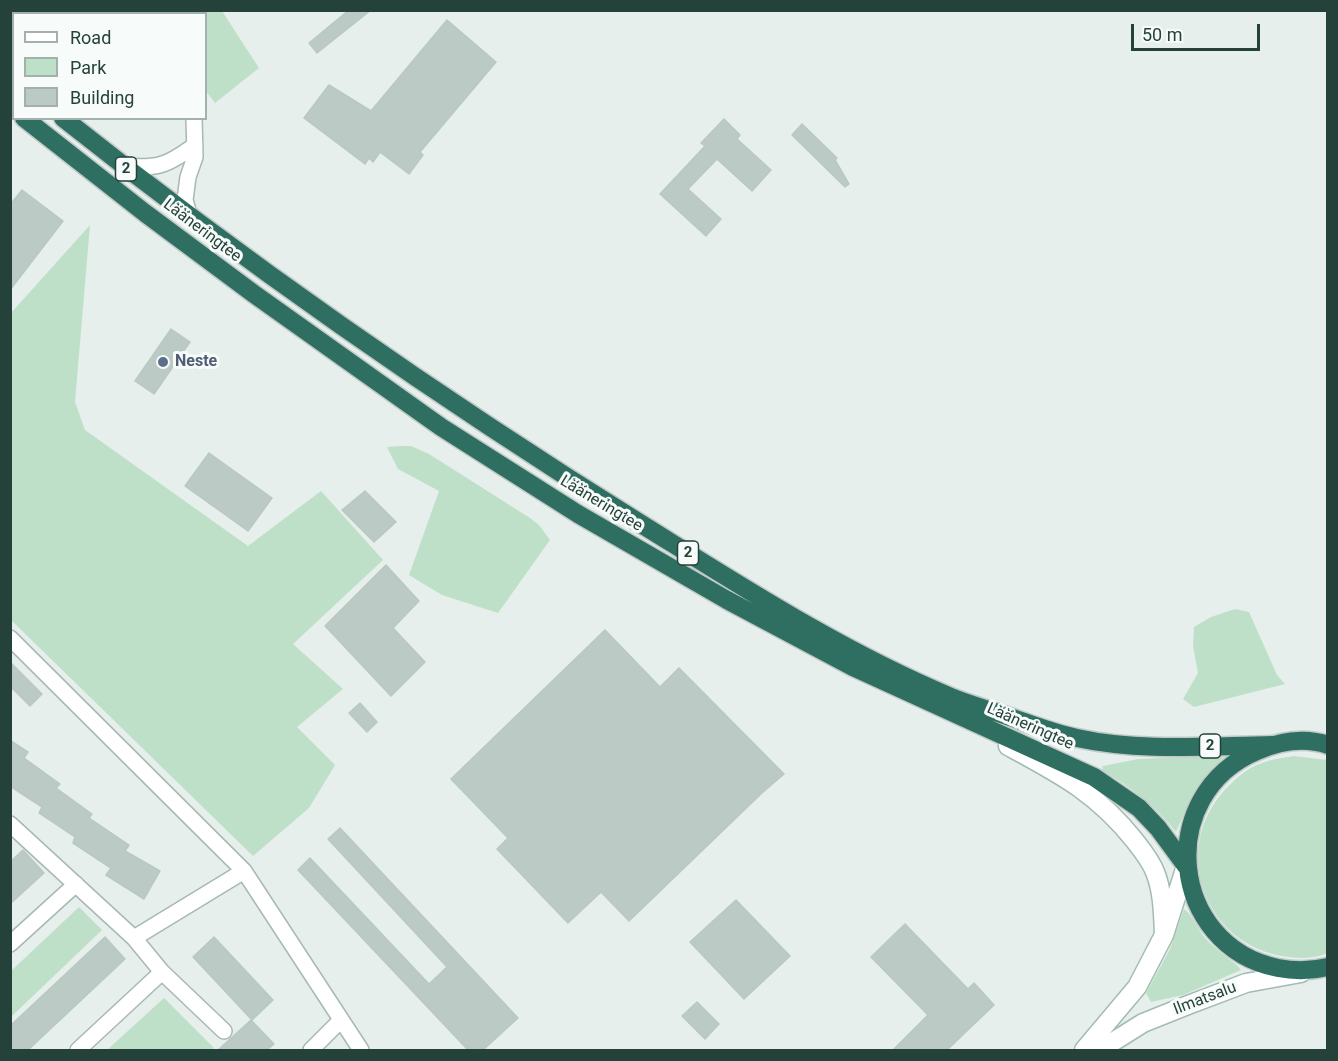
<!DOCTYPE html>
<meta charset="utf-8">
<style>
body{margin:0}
#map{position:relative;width:1338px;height:1061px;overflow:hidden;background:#e6efeb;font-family:Roboto,sans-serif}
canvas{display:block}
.frame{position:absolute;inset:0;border:12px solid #24423a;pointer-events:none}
.legend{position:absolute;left:12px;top:12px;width:195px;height:108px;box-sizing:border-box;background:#f7fbf9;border:2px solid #a3b1ad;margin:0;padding:8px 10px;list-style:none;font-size:18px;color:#24423a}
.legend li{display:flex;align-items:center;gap:12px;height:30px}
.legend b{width:30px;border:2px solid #a3b1ad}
.scale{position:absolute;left:1131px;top:24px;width:129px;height:27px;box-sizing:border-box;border:3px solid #24423a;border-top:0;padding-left:8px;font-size:18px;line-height:21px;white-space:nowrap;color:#24423a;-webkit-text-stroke:4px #f7fbf9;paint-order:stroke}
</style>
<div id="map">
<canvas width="1338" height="1061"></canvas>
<div class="frame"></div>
<ul class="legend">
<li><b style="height:8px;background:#fff"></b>Road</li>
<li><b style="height:16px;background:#bfe0c8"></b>Park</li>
<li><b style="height:16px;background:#bbcac4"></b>Building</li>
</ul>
<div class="scale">50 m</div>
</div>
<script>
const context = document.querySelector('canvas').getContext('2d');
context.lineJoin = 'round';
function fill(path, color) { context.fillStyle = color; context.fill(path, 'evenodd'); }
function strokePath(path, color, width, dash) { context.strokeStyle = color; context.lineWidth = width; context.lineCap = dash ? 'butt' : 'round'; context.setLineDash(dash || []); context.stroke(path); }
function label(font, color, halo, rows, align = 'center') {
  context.font = font + ' Roboto,sans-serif'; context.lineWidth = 6; context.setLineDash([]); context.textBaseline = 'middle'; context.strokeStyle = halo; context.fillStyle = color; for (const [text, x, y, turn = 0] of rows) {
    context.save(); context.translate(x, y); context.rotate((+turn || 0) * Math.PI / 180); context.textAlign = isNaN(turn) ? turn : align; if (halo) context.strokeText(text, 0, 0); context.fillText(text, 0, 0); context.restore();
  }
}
const green = new Path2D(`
 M71,11h151l37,57 -44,35 -9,-12v-77h-128z
 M90,225l-15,177 10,28 163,116 73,-55 62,69 -90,84 50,45 -46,38 38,38 -26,43 -56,48 -242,-236v-307z
 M399,446h12l18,8 101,64 9,7 11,15 -52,73 -56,-18 -33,-20 30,-84 -41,-22 -11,-22z
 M1235,609l14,3 28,63 8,9 -91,23 -11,-8 15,-26 -5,-27 1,-19 17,-10z
 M1223,755l1,2 -17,17 -15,22 -16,36c-21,-26 -43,-44 -73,-61l-1,-3 1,-2 35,-7z
 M1294,756l33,4 1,193c-19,8 -41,5 -59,0 -68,-21 -94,-105 -47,-160 11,-12 24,-25 40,-30 10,-4 21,-5 32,-7z
 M79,907l23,23 -91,87v-46z
 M1184,909c9,6 14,22 22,30 7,9 33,26 35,31l-58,25 -32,7 -5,-9 24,-44z
 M164,998l50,50 -3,2h-104z`);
const building = new Path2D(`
 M349,10h22l-54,43 -8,-10z
 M447,20l49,42 -76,90 3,3 -14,19 -29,-22 -7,10 -4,-4 -4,6 -61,-46 25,-33 42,26z
 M724,119l16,16 -3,4 34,31 -19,21 -35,-32 -29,30 33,30 -15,17 -46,-42 45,-48 -4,-3z
 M802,124l35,34 -2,2 14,24 -4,3 -53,-52z
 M22,190l41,31 -53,69v-85z
 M171,329l19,13 -36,52 -19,-13z
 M209,453l63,45 -24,33 -63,-45z
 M365,491l31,31 -22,20 -32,-32z
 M386,565l33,36 -26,27 32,34 -34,34 -66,-70z
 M605,630l55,57 19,-19 105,106 -22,19 -133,128 -28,-29 -33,31 -71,-74 11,-11 -57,-59z
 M10,662l32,32 -12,12 -20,-20z
 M360,703l17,19 -10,10 -18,-19z
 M10,740l18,12 -4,6 36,26 -4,4 36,26 -3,4 40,27 -4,6 35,20 -16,28 -38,-24 5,-7 -38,-25 2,-6 -36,-24 3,-6 -32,-21z
 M340,828l178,190 -35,32h-15l-170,-180 12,-12 119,126 18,-17 -119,-128z
 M23,850l21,23 -34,31v-42z
 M736,900l54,56 -46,43 -54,-57z
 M905,924l63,65 6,-6 20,22 -47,45h-54l35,-35 -57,-58z
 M105,937l20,22 -97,91h-18v-24z
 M214,937l59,63 -21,20 -59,-63z
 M697,1002l22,22 -14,15 -23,-23z
 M251,1020l23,24 -7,6h-49z`);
const street = new Path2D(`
 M21,10l7,4
 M122,166c35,3 45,0 73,-21
 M190,218l-5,-18 3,-23 7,-20 -1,-39
 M10,638l234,233 117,179
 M10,824l124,114 110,-67
 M134,938l28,34
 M10,944l66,-60
 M78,1050l84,-78 62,59
 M311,1050l30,-30`);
const secondary = new Path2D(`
 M1008,746c52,28 89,47 127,95 7,9 16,20 20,31 8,20 8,41 9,63
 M1084,1050l53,-63 27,-52 22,-69
 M1100,1050l43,-27 45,-18 58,-22 55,-10`);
const highway = new Path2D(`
 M10,77l4,3
 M10,107l4,2
 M24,118l121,95 109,81 187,133 137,87 149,86 126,67 241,110 45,31 19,20 28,38
 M63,118c186,148 381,283 583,409 98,61 197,125 305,170 17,7 35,12 53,18 24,8 48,18 73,23 64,14 130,8 195,7
 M1328,745c-24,-8 -50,-3 -71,6 -103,43 -88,195 21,217 16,3 33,3 50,-1`);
const markers = [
 [163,362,6,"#5c6f8a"]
];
const shields = [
 [126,169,21],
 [688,553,21],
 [1210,746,21]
];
const shieldNames = [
 ["2",126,169],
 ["2",688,553],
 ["2",1210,746]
];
const streetNames = [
 ["Lääneringtee",202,231,37],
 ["Lääneringtee",601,504,31],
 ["Lääneringtee",1030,727,24],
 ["Ilmatsalu",1205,999,-21]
];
const serviceNames = [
 ["Neste",175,362]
];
fill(green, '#bfe0c8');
fill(building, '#bbcac4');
strokePath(building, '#b8c9c2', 1.5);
strokePath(street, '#a8b8b2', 18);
strokePath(secondary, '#a4bbb3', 21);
strokePath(highway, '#c2cac8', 21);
strokePath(street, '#fff', 15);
strokePath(secondary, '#fff', 18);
strokePath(highway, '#2f6f62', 18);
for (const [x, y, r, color] of markers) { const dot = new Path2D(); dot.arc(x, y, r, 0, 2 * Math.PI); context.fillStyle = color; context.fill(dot); strokePath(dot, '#f7fbf9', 2); }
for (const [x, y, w] of shields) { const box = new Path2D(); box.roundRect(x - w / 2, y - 12, w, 24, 4.5); context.fillStyle = '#f7fbf9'; context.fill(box); strokePath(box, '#24423a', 1.5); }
label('bold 15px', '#24423a', null, shieldNames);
label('16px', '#24423a', '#f7fbf9', streetNames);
label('bold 16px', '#4e5e75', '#f7fbf9', serviceNames, 'left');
</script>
